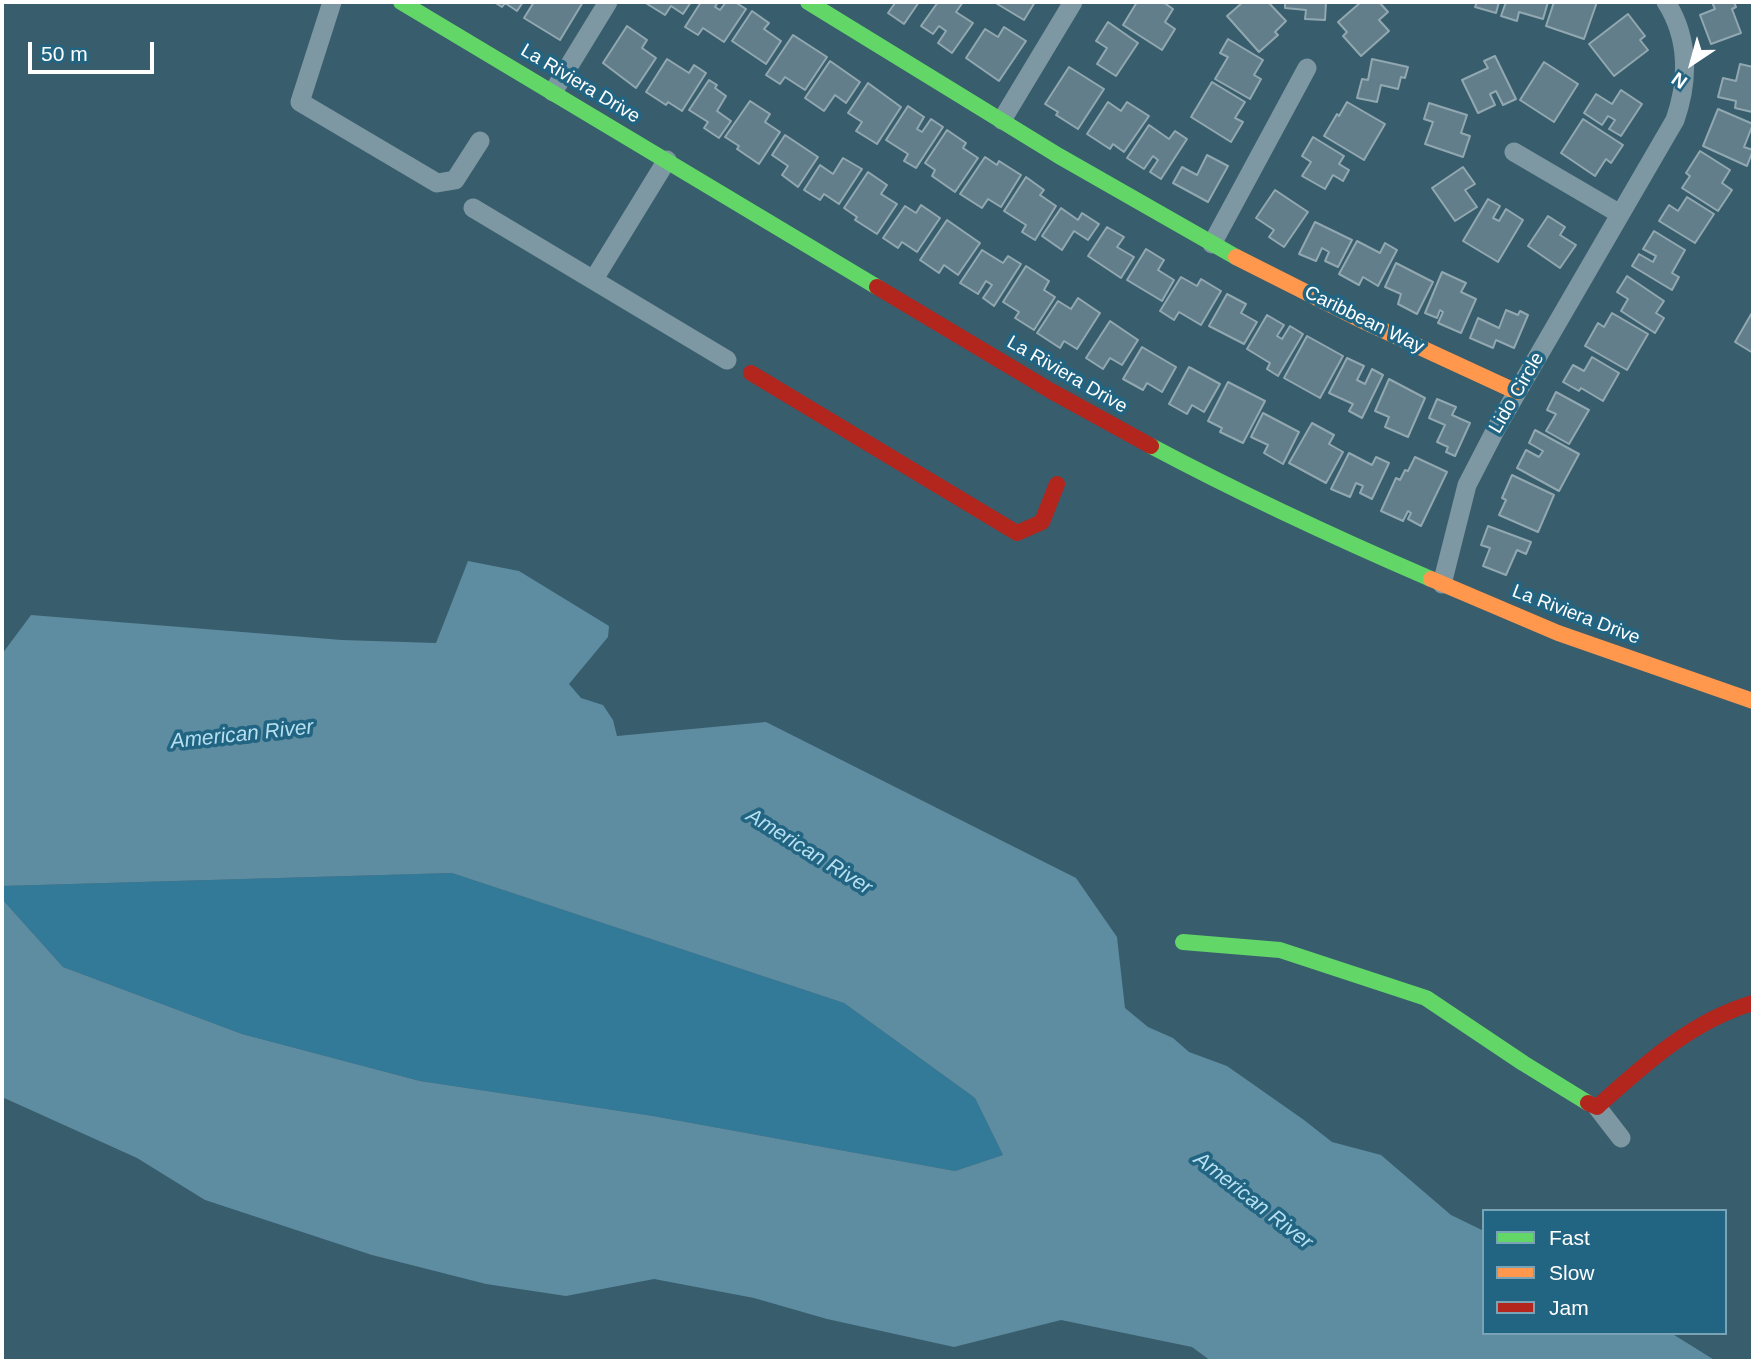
<!DOCTYPE html>
<style>
body{margin:0}
#map{position:relative;width:1755px;height:1363px;overflow:hidden;background:#385d6d;font-family:Helvetica,sans-serif}
canvas{display:block}
.frame{position:absolute;inset:0;border:4px solid #fff;pointer-events:none}
.legend{position:absolute;left:1482px;top:1209px;width:245px;height:126px;box-sizing:border-box;background:#226583;border:2px solid #7aa3b5;margin:0;padding:9px 12px;list-style:none;font-size:21px;color:#fff}
.legend li{display:flex;align-items:center;gap:14px;height:35px}
.legend b{width:35px;border:2px solid #7aa3b5}
.north{position:absolute;left:1657px;top:28px;width:70px;height:70px;-webkit-text-stroke:5px #226583;paint-order:stroke;rotate:216deg;font-size:19px;font-weight:700;line-height:28px;text-align:center;color:#fff}
.north::after{content:'';display:block;margin:auto;width:24px;height:32px;background:#fff;clip-path:polygon(50% 0,100% 100%,50% 72%,0 100%)}
.scale{position:absolute;left:28px;top:42px;width:126px;height:32px;box-sizing:border-box;border:4px solid #fff;border-top:0;padding-left:9px;font-size:21px;line-height:24px;white-space:nowrap;color:#fff;-webkit-text-stroke:5px #226583;paint-order:stroke}
</style>
<div id="map">
<canvas width="1755" height="1363"></canvas>
<div class="frame"></div>
<ul class="legend">
<li><b style="height:9px;background:#63d668"></b>Fast</li>
<li><b style="height:9px;background:#ff974d"></b>Slow</li>
<li><b style="height:9px;background:#b3261e"></b>Jam</li>
</ul>
<div class="north">N</div>
<div class="scale">50 m</div>
</div>
<script>
const context = document.querySelector('canvas').getContext('2d');
context.lineJoin = 'round';
function fill(path, color) { context.fillStyle = color; context.fill(path, 'evenodd'); }
function strokePath(path, color, width, dash) { context.strokeStyle = color; context.lineWidth = width; context.lineCap = dash ? 'butt' : 'round'; context.setLineDash(dash || []); context.stroke(path); }
function label(font, color, halo, rows, align = 'center') {
  context.font = font + ' Helvetica,sans-serif'; context.lineWidth = 7; context.setLineDash([]); context.textBaseline = 'middle'; context.strokeStyle = halo; context.fillStyle = color; for (const [text, x, y, turn = 0] of rows) {
    context.save(); context.translate(x, y); context.rotate((+turn || 0) * Math.PI / 180); context.textAlign = isNaN(turn) ? turn : align; if (halo) context.strokeText(text, 0, 0); context.fillText(text, 0, 0); context.restore();
  }
}
const green = new Path2D(`
 M452,873l392,130 131,95 28,57 -48,16 -302,-55 -233,-35 -178,-47 -179,-67 -61,-68v-13z`);
const water = new Path2D(`
 M468,561l51,10 90,55 -1,11 -39,47 12,14 22,7 10,15 4,16 149,-14 310,156 41,59 8,71 23,19 25,11 16,14 38,14 77,54 28,22 49,13 70,60 33,16v102h187l45,28h-505l-19,-14 -131,-27 -107,27 -127,-28 -73,-21 -100,-19 -88,17 -80,-12 -114,-29 -167,-55 -68,-42 -135,-61v-198l61,68 179,67 178,47 233,35 302,55 48,-16 -28,-57 -131,-95 -392,-130 -450,13v-232l29,-39 311,25 94,3z`);
const building = new Path2D(`
 M494,2h29l-6,9 -12,-8 -3,4z
 M534,2h49l-23,38 -36,-22z
 M644,2h47l-8,12 -12,-8 -6,9z
 M701,2h17l-3,5 5,3 6,-8h9l11,7 -22,33 -21,-14 -5,7 -13,-8z
 M893,2h26l-15,22 -16,-11 7,-10z
 M938,2h25l-7,10 17,11 -21,30 -14,-10 8,-12 -7,-5 -6,8 -12,-8z
 M994,2h41l-11,18z
 M1137,2h26l10,7 -8,13 10,7 -13,21 -39,-25z
 M1243,2h25l18,19 -11,11 3,3 -19,17 -32,-36z
 M1285,2h41l-1,18 -20,-1 1,-9 -21,-2z
 M1361,2h18l9,10 -9,8 10,11 -28,25 -18,-20 4,-4 -9,-10z
 M1477,2h22l-3,11 -21,-6z
 M1506,2h42l-5,17 -24,-7 -2,9 -16,-5z
 M1554,2h43l-13,37 -38,-13z
 M1712,2h22l2,5 -4,2 9,24 -30,11 -11,-29 15,-6z
 M752,11l17,12 -5,6 17,12 -15,23 -34,-23z
 M1628,14l17,22 -5,4 8,10 -34,26 -25,-32z
 M1108,22l30,21 -22,33 -19,-12 10,-16 -11,-7z
 M627,26l20,14 -5,8 14,10 -20,30 -33,-25z
 M1004,27l22,14 -27,40 -33,-23 19,-29 13,8z
 M793,35l34,22 -22,33 -20,-13 -5,7 -14,-9z
 M1228,39l35,21 -9,15 7,4 -11,20 -35,-20 13,-22 -8,-4z
 M1495,56l21,43 -13,6 -7,-14 -6,3 5,11 -17,8 -16,-33 26,-12 -4,-7z
 M667,59l22,14 5,-8 12,8 -24,38 -14,-9 -2,3 -20,-13z
 M1372,59l36,8 -3,11 -4,-1 -3,12 -17,-4 -4,17 -20,-4 5,-19 6,1z
 M830,61l30,21 -14,21 -11,-8 -11,16 -19,-13z
 M1544,62l34,22 -24,38 -34,-22z
 M1740,64l13,3 -1,45 -17,-4 1,-7 -18,-4 5,-19 13,3z
 M1069,67l35,22 -26,40 -22,-14 2,-3 -13,-8z
 M709,80l8,5 -2,3 11,8 -9,15 14,10 -12,17 -15,-10 4,-6 -19,-12z
 M1212,82l33,20 -10,16 8,4 -12,20 -40,-25z
 M868,83l33,24 -24,37 -21,-13 6,-9 -14,-9z
 M1621,90l21,14 -21,32 -12,-7 6,-9 -7,-4 -6,9 -18,-12 12,-19 16,10z
 M750,101l20,13 -5,8 15,10 -21,32 -22,-15 2,-3 -14,-9z
 M1108,102l13,9 6,-9 22,14 -25,36 -11,-8 -3,5 -23,-15z
 M1347,102l38,22 -21,36 -40,-24 13,-22 2,2z
 M1429,103l38,12 -6,18 9,3 -7,21 -38,-13 8,-22 -9,-3z
 M908,106l16,11 -7,12 5,3 9,-13 12,8 -27,41 -12,-7 4,-7 -22,-14z
 M1718,109l35,15 -9,23 9,3 -6,16 -44,-20z
 M1583,119l40,26 -12,18 -5,-4 -11,17 -34,-23z
 M1149,125l20,14 6,-8 12,8 -26,40 -11,-7 8,-12 -5,-4 -9,13 -17,-11z
 M947,130l19,13 -3,5 15,10 -23,34 -23,-16 3,-6 -10,-7z
 M785,135l33,22 -20,30 -16,-12 6,-9 -16,-11z
 M1313,137l31,19 -5,8 10,6 -6,11 -10,-6 -8,14 -23,-13 9,-14 -9,-6z
 M1700,151l30,19 -8,13 10,7 -14,21 -36,-23 8,-12 -4,-3z
 M1207,155l21,11 -20,36 -35,-19 9,-16 15,8z
 M985,157l12,8 2,-4 22,14 -20,32 -13,-8 -6,9 -22,-14z
 M843,158l19,11 -23,35 -15,-10 -4,6 -16,-10 16,-25 13,9z
 M1463,167l12,17 -10,6 12,17 -22,14 -23,-33z
 M868,172l19,13 -6,9 16,10 -20,30 -22,-14 2,-3 -13,-9z
 M1026,177l18,13 -4,5 16,11 -21,34 -13,-8 4,-7 -22,-14z
 M1275,190l33,22 -24,35 -15,-10 5,-7 -18,-12z
 M1687,197l27,17 -19,29 -36,-22 10,-16 9,6z
 M1488,199l12,7 -7,12 6,3 7,-12 17,11 -25,42 -35,-21z
 M921,205l19,13 -23,34 -15,-10 -4,6 -15,-10 22,-32 11,7z
 M1061,208l17,12 4,-7 17,11 -11,16 -14,-9 -12,19 -20,-14z
 M1548,216l17,11 -5,8 16,10 -16,23 -32,-22z
 M947,220l33,23 -22,32 -14,-10 -5,8 -19,-13z
 M1315,222l37,18 -14,27 -13,-6 4,-9 -7,-4 -6,13 -17,-7z
 M1107,227l17,10 -7,10 17,10 -13,21 -33,-22z
 M1654,231l31,19 -13,23 7,4 -7,13 -40,-24 7,-12 14,8 3,-6 -13,-7z
 M1357,241l23,12 5,-10 12,7 -19,36 -15,-9 -4,8 -20,-11z
 M1146,249l18,11 -6,10 16,10 -12,21 -35,-21z
 M982,250l21,13 5,-7 13,8 -27,42 -11,-8 9,-13 -6,-4 -8,13 -18,-11z
 M1396,263l37,19 -16,32 -19,-10 3,-10 -16,-7z
 M1026,266l23,15 -5,9 11,7 -21,33 -19,-12 4,-6 -16,-10z
 M1442,272l24,11 -5,9 15,7 -15,34 -23,-10 5,-11 -3,-2 -3,8 -12,-5z
 M1627,276l37,25 -8,12 8,5 -9,15 -34,-22 7,-12 -11,-7z
 M1181,277l16,9 4,-7 20,12 -20,34 -22,-13 -5,8 -14,-9z
 M1227,294l19,10 -5,9 16,9 -13,22 -35,-18z
 M1078,298l22,15 -23,36 -13,-8 -4,7 -23,-15 21,-32 13,8z
 M1506,310l12,5 2,-4 8,4 -14,33 -18,-8 -3,8 -23,-10 8,-20 21,10z
 M1753,311v42l-18,-11z
 M1612,313l36,21 -21,36 -42,-24 13,-23 6,4z
 M1267,315l17,10 -7,11 5,3 8,-13 13,8 -25,42 -11,-7 3,-6 -23,-14z
 M1110,321l28,19 -16,25 -12,-7 -7,11 -17,-11z
 M1307,336l36,20 -23,42 -36,-20z
 M1142,347l34,20 -14,25 -15,-9 -4,7 -20,-11z
 M1592,357l27,16 -16,28 -22,-13 -2,3 -16,-9 10,-17 11,6z
 M1347,358l17,8 -7,14 8,4 7,-15 11,6 -21,43 -13,-7 4,-7 -24,-11z
 M1189,367l31,17 -16,28 -12,-7 -5,9 -18,-10z
 M1389,379l36,19 -17,39 -23,-10 4,-10 -14,-6z
 M1228,382l37,19 -22,42 -23,-11 2,-4 -14,-7z
 M1556,392l33,18 -20,34 -23,-13 10,-17 -9,-4z
 M1437,399l19,8 -4,8 18,8 -15,33 -9,-4 2,-5 -11,-5 8,-17 -16,-7z
 M1263,413l36,19 -16,32 -19,-11 4,-8 -17,-8z
 M1312,423l22,12 -5,9 14,8 -17,31 -37,-20z
 M1535,430l44,24 -20,37 -42,-23 9,-18 13,7 4,-6 -14,-8z
 M1349,453l23,12 4,-8 13,6 -17,36 -12,-6 3,-7 -7,-3 -6,14 -19,-8z
 M1415,457l32,15 -26,54 -13,-7 3,-6 -3,-2 -5,10 -22,-10 15,-33 4,2 5,-10 3,1z
 M1512,475l42,20 -16,37 -39,-17 7,-15 -4,-2z
 M1488,526l43,16 -5,12 -9,-4 -11,25 -23,-9 7,-18 -9,-3z`);
const street = new Path2D(`
 M332,2l-32,100 137,81 18,-3 25,-39
 M553,92l55,-90
 M1002,120l71,-118
 M1514,152l106,62
 M473,208l254,152
 M1212,244l95,-176
 M594,279l73,-119
 M1442,584l25,-99 31,-60 177,-305c14,-40 14,-82 -9,-118
 M1597,1107l24,31`);
const fast = new Path2D(`
 M401,2l476,285
 M808,2l251,154 177,101
 M1151,446c92,49 185,92 280,133
 M1183,942l97,8 146,48 97,65 65,40`);
const slow = new Path2D(`
 M1236,257l127,64 154,71
 M1431,579l127,54 195,68`);
const jam = new Path2D(`
 M877,287l174,104 100,55
 M751,373l266,160 25,-11 15,-38
 M1588,1103l9,4c47,-42 94,-86 156,-104`);
const streetNames = [
 ["La Riviera Drive",580,84,31],
 ["Caribbean Way",1364,320,26],
 ["La Riviera Drive",1067,375,30],
 ["Lido Circle",1517,393,-60],
 ["La Riviera Drive",1576,615,21]
];
const waterNames = [
 ["American River",242,735,-6],
 ["American River",809,852,32],
 ["American River",1253,1201,38]
];
fill(green, '#337a98');
fill(water, '#5e8ca0');
fill(building, '#627e8a');
strokePath(building, '#92a8b1', 2);
strokePath(street, '#7e98a3', 19);
strokePath(fast, '#63d668', 16);
strokePath(slow, '#ff974d', 16);
strokePath(jam, '#b3261e', 16);
label('19px', '#fff', '#226583', streetNames);
label('italic 21px', '#b6dff0', '#226583', waterNames);
</script>
